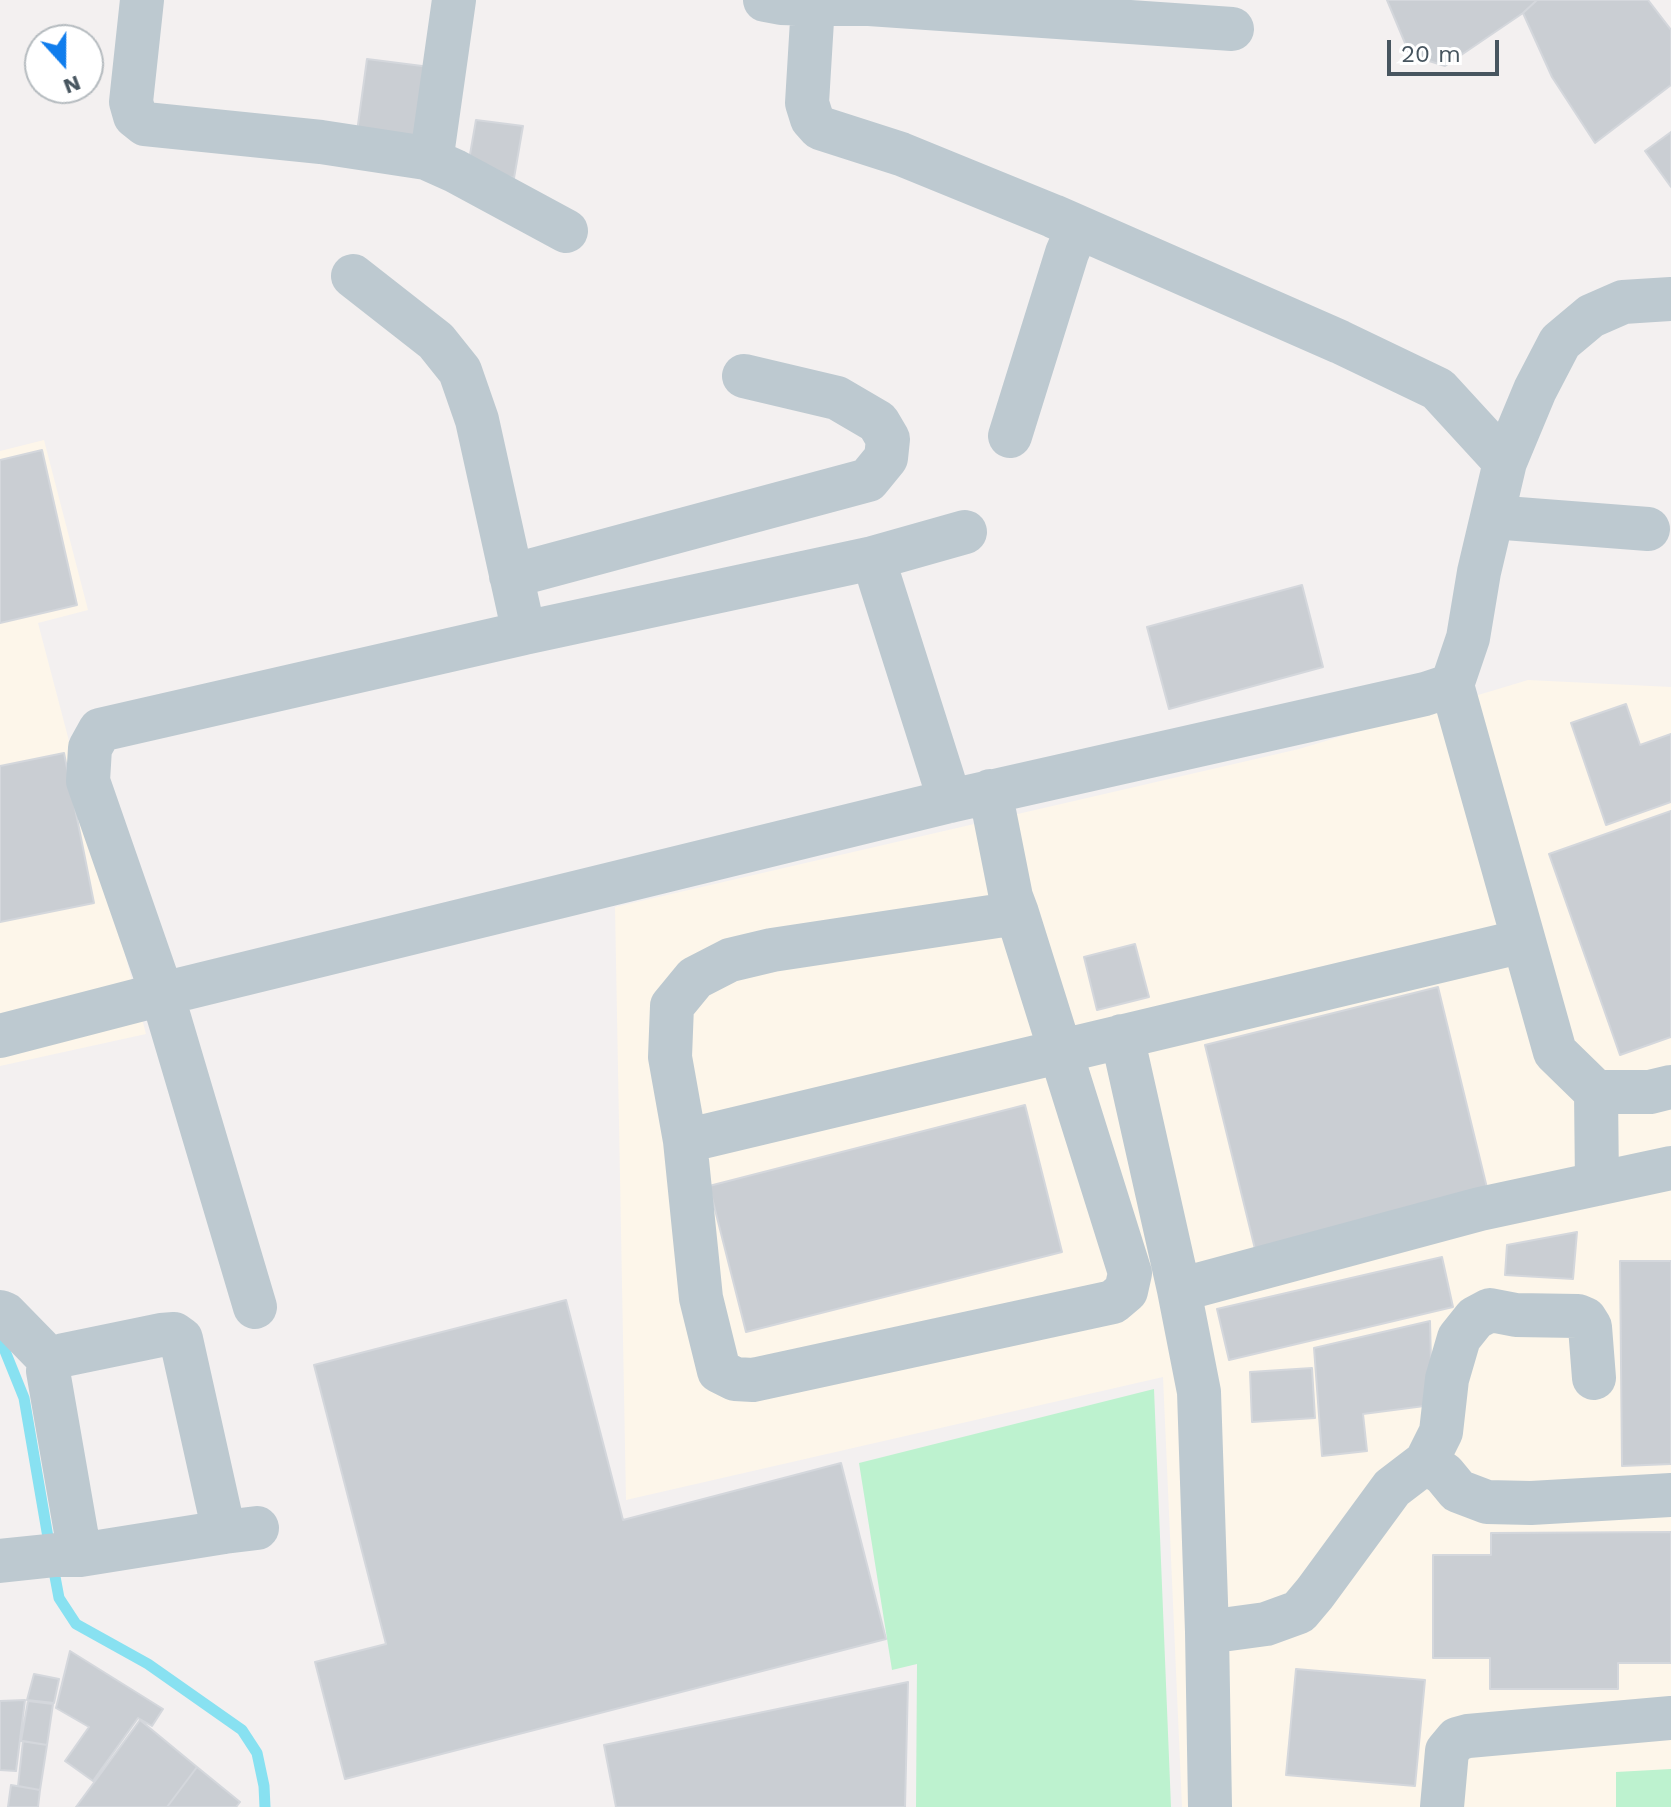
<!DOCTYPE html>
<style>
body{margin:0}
#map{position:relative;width:1671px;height:1807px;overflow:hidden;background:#f3f0f0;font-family:"Work Sans",sans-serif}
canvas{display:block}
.north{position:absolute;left:24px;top:24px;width:80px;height:80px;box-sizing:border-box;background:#fff;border:2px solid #b5bbbf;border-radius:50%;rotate:159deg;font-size:22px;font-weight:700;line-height:32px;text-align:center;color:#47555f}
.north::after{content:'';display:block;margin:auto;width:28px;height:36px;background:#107ded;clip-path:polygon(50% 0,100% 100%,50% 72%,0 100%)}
.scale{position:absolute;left:1387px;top:40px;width:112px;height:36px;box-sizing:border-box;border:4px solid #47555f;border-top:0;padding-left:10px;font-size:24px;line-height:28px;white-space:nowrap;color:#47555f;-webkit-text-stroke:6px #fff;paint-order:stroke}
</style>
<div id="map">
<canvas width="1671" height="1807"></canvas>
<div class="north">N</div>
<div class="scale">20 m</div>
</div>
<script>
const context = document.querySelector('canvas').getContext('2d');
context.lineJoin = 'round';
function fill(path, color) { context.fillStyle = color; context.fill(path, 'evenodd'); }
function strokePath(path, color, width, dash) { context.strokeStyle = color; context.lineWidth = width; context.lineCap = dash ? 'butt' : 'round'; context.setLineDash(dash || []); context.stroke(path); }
const commercial = new Path2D(`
 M44,440l44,170 -50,13 108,411 -146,32v-615z
 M1528,680l143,7v1120h-489l-19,-430 -537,123 -11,-593 684,-158z`);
const green = new Path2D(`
 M1154,1389l17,418h-255l1,-143 -25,6 -33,-207z
 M1671,1769v38h-55v-35z`);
const stream = new Path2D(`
 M0,1343l3,3 21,52 26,151
 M53,1566l6,32 17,26 72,40 94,66 15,23 7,33 1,21`);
const building = new Path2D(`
 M1387,0h150l-14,13 -78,53 -35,-11z
 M1537,0h111l23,30v55l-76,58 -43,-66 -29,-64z
 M367,59l63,8 -14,70 -59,-5z
 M476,120l47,6 -9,52 -46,-12z
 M1671,132v55l-26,-36z
 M42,450l35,155 -77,18v-163z
 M1302,585l21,82 -154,42 -22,-82z
 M1626,704l14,41 31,-11v68l-65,23 -35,-102z
 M64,753l30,150 -94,19v-156z
 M1671,811v226l-51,18 -71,-201z
 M1135,944l14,53 -52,13 -13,-53z
 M1438,987l50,205 -233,57 -50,-204z
 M1025,1105l37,147 -316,80 -37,-146z
 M1577,1232l-4,47 -68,-4 2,-30z
 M1442,1257l11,50 -224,53 -12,-51z
 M1620,1261h51v203l-49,2z
 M566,1300l57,220 218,-57 45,176 -541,140 -30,-117 71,-18 -72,-279z
 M1430,1321l2,84 -69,9 4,37 -45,5 -8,-108z
 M1312,1368l3,50 -63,4 -2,-50z
 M1671,1532v131h-53v26h-128v-31h-57v-103h58v-22z
 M70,1651l93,58 -11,17 -14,-8 -45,63 -28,-20 24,-34 -33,-19z
 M1296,1669l129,11 -10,106 -129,-11z
 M34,1674l25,5 -5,24 -27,-3z
 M908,1682l-3,125h-289l-12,-62z
 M25,1700l-9,71 -16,-1v-69z
 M28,1701l25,3 -6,41 -26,-4z
 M140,1720l57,47 -30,40h-91z
 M23,1741l24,4 -7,45 -22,-4z
 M197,1767l43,35 -4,5h-69z
 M11,1785l29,5 -2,17h-30z`);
const minor = new Path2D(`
 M142,0l-11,102 4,14 10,8 176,18 105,16 7,-10 21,-148
 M765,0l16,3 32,1 -6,99 5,16 8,9 81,26 152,62 287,126 98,47 67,73
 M814,0l-1,4h56l363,25
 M426,158l29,13 111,60
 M1010,436l57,-183 11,-26
 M1492,517l156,12
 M873,558l92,-26
 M511,576l357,-96 18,-22 2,-19 -10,-17 -41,-24 -93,-22
 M524,633l349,-75 77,243
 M1452,685l103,367 41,40h54l21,-5
 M990,791l21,106 6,16 113,360 -4,18 -13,11 -360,78 -18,-1 -16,-8 -18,-73 -16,-157 -15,-84 2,-51 23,-28 35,-18 42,-10 245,-37
 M0,1036l162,-42 788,-193 475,-107 27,-9 16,-47 11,-66 26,-110 30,-72 25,-48 31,-26 32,-14 48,-3
 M1122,1036l57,254 20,102 8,240 3,175
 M1596,1092l1,92
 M685,1141l838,-200
 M1179,1290l301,-81 191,-41
 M255,1307l-93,-313 -74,-213 2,-33 10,-18 424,-97 -47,-213 -17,-49 -24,-30 -83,-65
 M0,1312l5,2 45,46
 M50,1360l14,-5 97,-20 13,-1 7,5 43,193
 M50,1360l-2,11 32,184
 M1426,1462l18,12 14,17 29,11 44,1 140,-8
 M0,1561l56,-6h24l144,-23 33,-4
 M1207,1632l59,-8 33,-12 16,-19 77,-105 34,-26 15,-30 6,-53 12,-41 16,-20 15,-8 26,5 62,1 7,3 5,8 4,51
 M1442,1807l5,-56 10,-12 11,-3 203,-18`);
fill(commercial, '#fdf6ea');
fill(green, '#bdf2cf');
strokePath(stream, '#88e1f1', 11);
fill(building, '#caced3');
strokePath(building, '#d4d7dc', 2);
strokePath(minor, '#bdc9d0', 44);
</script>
